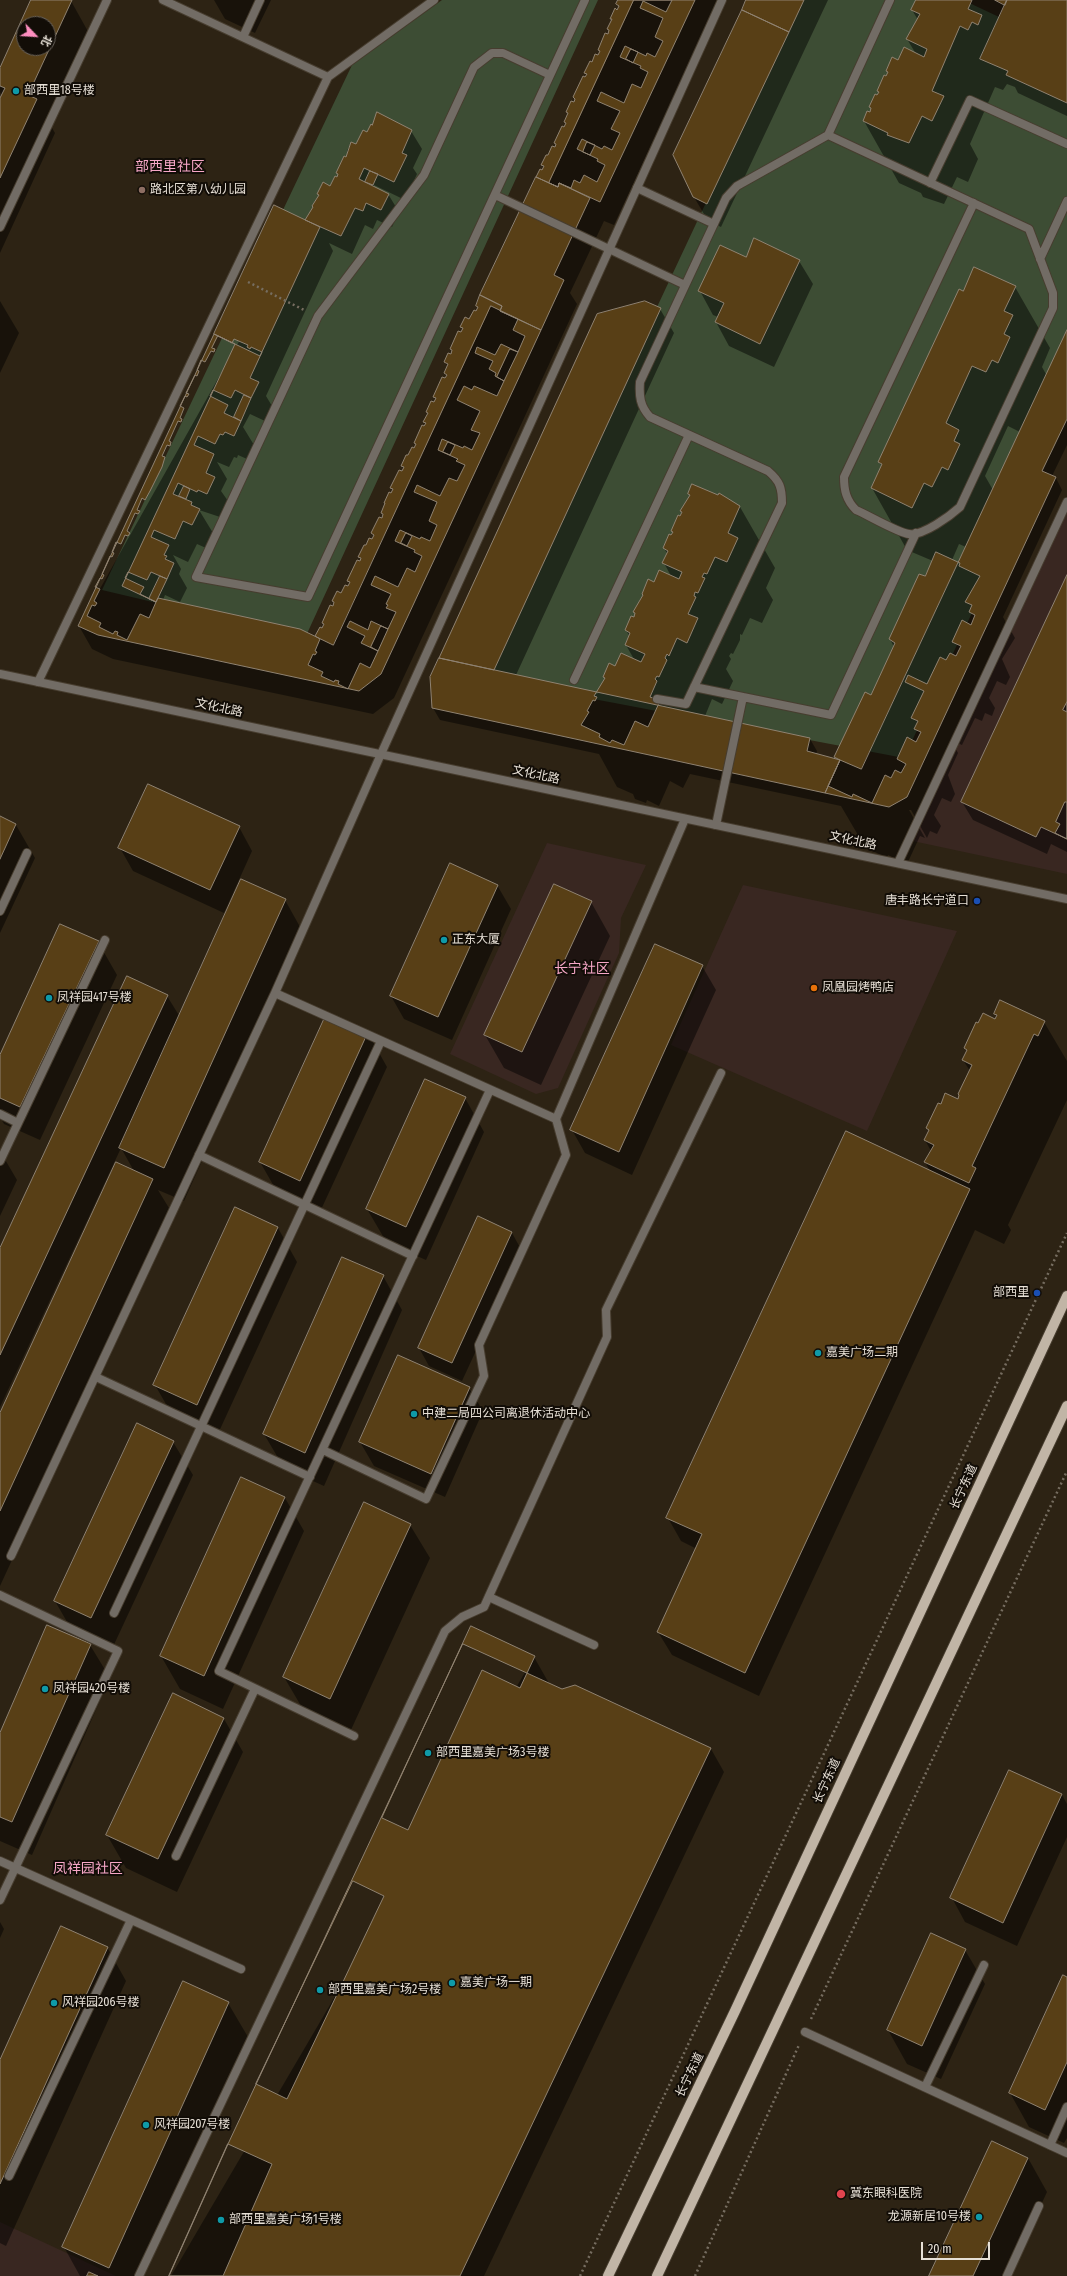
<!DOCTYPE html>
<meta charset="utf-8">
<style>
body{margin:0}
#map{position:relative;width:1067px;height:2276px;overflow:hidden;background:#2d2314;font-family:"Fira Sans Condensed","Noto Sans SC",sans-serif}
canvas{display:block}
.north{position:absolute;left:16px;top:16px;width:40px;height:40px;box-sizing:border-box;background:#120d07;border:1px solid #67615a;border-radius:50%;rotate:115deg;font-size:11px;font-weight:700;line-height:16px;text-align:center;color:#e7e0d6}
.north::after{content:'';display:block;margin:auto;width:14px;height:18px;background:#fd8ebf;clip-path:polygon(50% 0,100% 100%,50% 72%,0 100%)}
.scale{position:absolute;left:921px;top:2242px;width:69px;height:18px;box-sizing:border-box;border:2px solid #e7e0d6;border-top:0;padding-left:5px;font-size:12px;line-height:14px;white-space:nowrap;color:#e7e0d6;-webkit-text-stroke:3px #120d07;paint-order:stroke}
</style>
<div id="map">
<canvas width="1067" height="2276"></canvas>
<div class="north">北</div>
<div class="scale">20 m</div>
</div>
<script>
const context = document.querySelector('canvas').getContext('2d');
context.lineJoin = 'round';
function fill(path, color) { context.fillStyle = color; context.fill(path, 'evenodd'); }
function strokePath(path, color, width, dash) { context.strokeStyle = color; context.lineWidth = width; context.lineCap = dash ? 'butt' : 'round'; context.setLineDash(dash || []); context.stroke(path); }
function label(font, color, halo, rows, align = 'center') {
  context.font = font + ' "Fira Sans Condensed","Noto Sans SC",sans-serif'; context.lineWidth = 4; context.setLineDash([]); context.textBaseline = 'middle'; context.strokeStyle = halo; context.fillStyle = color; for (const [text, x, y, turn = 0] of rows) {
    context.save(); context.translate(x, y); context.rotate((+turn || 0) * Math.PI / 180); context.textAlign = isNaN(turn) ? turn : align; if (halo) context.strokeText(text, 0, 0); context.fillText(text, 0, 0); context.restore();
  }
}
const commercial = new Path2D(`
 M1067,498v376l-159,-34z
 M547,843l99,22 -25,53 -2,35 -61,135 -22,6 -86,-40z
 M743,885l214,46 -90,200 -196,-86z
 M0,2222l116,54h-116z`);
const green = new Path2D(`
 M442,0h156l-293,638 -203,-48 250,-525z
 M801,0h162l104,49v361l-163,348 -421,-80z`);
const shadow = new Path2D(`
 M32,0l39,1 19,34 -41,88 6,10 -55,120v-153l2,-4 -2,-4v-21zM24,24h24v24h-24z
 M214,0h57l-16,33 -30,-14z
 M620,0h99l-105,225 -10,-4 -34,72 7,11 -183,394 -21,16 -260,-55 -21,-10 -13,-23 235,-418 2,-9 2,1 19,-22 12,-24 -2,-3 4,-8 6,3 10,-13 44,-2 11,18 -9,19 4,6 -12,26 -31,-15v2l14,7 11,18 -7,15 -15,-7 -4,9 -8,-4 -13,29 -23,-11 4,8 -67,145 6,10 -7,15 -15,-7 -7,13 11,18 -7,14 -9,-4 -1,3 -3,-1 -5,10 -12,-5 10,17 -6,12 7,10 -8,16 -21,-7 14,23 -7,15 -9,-4 -9,18 -15,-7 8,14 -2,5 8,14 -7,14 -15,-7 -2,5 153,38 4,-10 3,1 1,-3 -1,-3 10,-16v-6l16,-14 1,-3 -2,-3 13,-21 -1,-3 12,-17 2,-4 -1,-3 9,-14v-6l11,-22 -1,-3 12,-19 -2,-3 13,-17 2,-4 -2,-3 11,-17 -1,-3 3,-8 -1,-2 7,-8 2,-4 -2,-3 13,-20 -2,-4 3,-6 -3,-5 6,-7v-6l12,-20 -2,-2 16,-15 2,-3 -2,-3 63,-136 3,2 1,-4 -1,-3 12,-16v-6l12,-19 -2,-2 22,-46 -1,-3 12,-16 2,-5 -1,-3 11,-17 -2,-3 4,-8 -1,-2 8,-11 -1,-4z
 M748,0h80l-107,227 -13,-6 -14,-24z
 M917,0h150v116l-49,-23 -3,-6 -8,-3 -4,6 -8,-3 -25,57 8,15 -10,23 -11,-5 -13,27 -21,-7 -2,-4 -22,-10 -35,-62 8,-12 -2,-2 9,-14 -1,-2 11,-18 -2,-2 11,-10 18,-7 -9,-15 11,-19 -6,-10z
 M746,258l53,3 14,23 -39,83 -45,-21 -13,-24 2,-5 -5,-2 -13,-24z
 M1015,287l35,61 -8,19 5,9 20,-43v112l-15,31 4,2 6,12 -59,127 12,21 -13,21 8,18 -4,8 -9,-4 -8,17 6,10 -3,8 -7,-3 -3,8 -7,-3 -13,27 -11,-5 7,13 -10,22 7,19 -4,8 -9,-4 -8,17 7,11 -4,8 -7,-3 -3,7 -16,-28h-2l16,28 -5,-2 -13,28 -19,-9 -1,3 -22,-11 -24,-41 -151,-32 -7,14 -13,-7 -11,25 -12,-6 -1,3 -11,-4 -2,-5 -16,-7 -18,-33 -159,-34 -7,-12 227,-399 14,24 -158,342 81,19 19,-27 19,-6 -9,-16 4,-8 -4,-7 10,-16 -2,-2 7,-14 1,1 12,-16 17,-7 -7,-13 4,-8 -4,-7 17,-31v-6l9,-15 -1,-2 29,3 1,-3 21,13 35,61 -9,20 7,12 -11,23 -12,-5 -8,17 -2,-1v6l-7,14 -2,-1 -2,3 2,3 -5,10 7,12 -11,23 -10,-5 -7,17 105,23 7,12 -1,3 21,6 -1,-3 36,-61 22,-49 -4,-8 43,-78 -26,-11 -35,-62 10,-22 -3,-4 84,-169zM1008,426l12,6 -27,58 -8,-14zM959,544l7,3 -7,17 -7,-4z
 M0,301l19,32 -19,40z
 M1067,577v275l-16,-8 -4,10 -74,-34 -11,-18z
 M0,817l16,8 19,33 -35,75z
 M239,827l13,24 -28,62 -91,-42 -13,-23z
 M497,885l14,24 -59,131 -48,-21 -13,-23z
 M285,900l19,34 -120,267 -26,-11 14,23 -172,373v-170l134,-245 -13,-23 -121,259v-157l167,-254 13,21z
 M591,902l19,34 -69,149 -37,-17 -19,-33z
 M98,942l19,33 -77,165 -36,-16 -4,-7v-60z
 M655,945l47,21 14,24 -84,185 -47,-22 -13,-23z
 M995,1014l49,8 23,39v39l-59,125 3,5 -7,14 -29,-14 -216,466 -87,-41 -14,-23 39,-83 -16,-8 -13,-23 262,-347 -5,-9 6,-11 -6,-11 4,-9 -2,-3 14,-23 17,-5 12,-29 -7,-11 4,-8 -2,-4 31,-28 1,-3z
 M368,1033l19,34 -68,147 -40,-19 -19,-33z
 M465,1098l19,34 -58,128 -39,-17 -20,-34z
 M0,1151l17,29 -17,36z
 M236,1209l42,19 19,34 -81,176 -42,-20 -19,-33z
 M512,1233l10,18 -60,130 -33,-15 -10,-18z
 M383,1276l19,34 -78,176 -40,-18 -20,-34z
 M469,1388l14,23 -38,86 -71,-31 -14,-24z
 M173,1442l20,33 -82,176 -37,-17 -19,-33z
 M285,1498l19,33 -81,178 -43,-20 -19,-33z
 M410,1525l20,33 -80,174 -46,-21 -20,-34z
 M90,1645l20,33 -78,177 -32,-14v-105z
 M534,1657l16,28 161,64 13,23 -240,504h-313z
 M173,1695l51,24 19,33 -66,140 -51,-24 -19,-33z
 M1010,1771l52,24 5,9v33l-50,109 -52,-24 -13,-24z
 M0,1922l4,7 -4,9z
 M107,1947l19,34 -120,265 -6,-3v-180z
 M965,1950l20,34 -44,95 -34,-15 -19,-34z
 M1067,1978v160l-3,5 -35,-16 -19,-34z
 M228,2003l20,34 -108,239h-60l-16,-29z
 M1028,2158l19,34 -39,84h-78z`);
const building = new Path2D(`
 M31,0h41l-44,95 9,4 -37,79v-80l5,-10 -5,-2v-18zM24,24h24v24h-24z
 M618,0h54l-6,12 -23,-11 -3,7 23,10 -8,19 8,4 -8,16 -8,-4 -1,3 -21,-10 -5,11 21,9 -1,2 8,4 -7,16 -9,-4 -8,19 -23,-11 -4,9 23,10 -9,18 9,4 -8,17 -8,-4 -2,3 -20,-10 -5,10 21,10 -1,2 8,4 -8,17 -13,-7 -4,8 -6,-3 -3,8 -12,-5 -1,4 -22,-10 4,-8 2,1 2,-4 -3,-1 5,-10h2l4,-9 3,1 1,-3 -2,-1 8,-17 2,1 2,-4 -2,-1 4,-9 -2,-1 5,-11 3,1 1,-3 -2,-2 10,-21 2,1 2,-3 -3,-1 6,-12 2,1 3,-8 3,1 2,-4 -2,-1 7,-17 3,1 1,-4 -2,-1 5,-10h-2l5,-11 2,2 2,-4 -3,-2z
 M634,0h61l-95,202 -41,-19 -1,4 -9,-4z
 M746,0h58l-15,32 -47,-22z
 M916,0h56l-4,9 14,6 -4,10 -6,-3 -4,8 -8,-4 -28,65 12,5 -12,25 -10,-5 -13,27 -22,-8 1,-2 -25,-12 4,-10 3,1 1,-4 -2,-1 6,-13 2,1 2,-3 -2,-1 7,-16 2,1 2,-4 -2,-1 6,-14 6,3 6,-13 20,10 3,-8 -21,-10 14,-25 -9,-4z
 M995,0h12l-2,5z
 M1007,0h60v103l-61,-28 2,-4 -28,-12z
 M742,10l47,22 -82,172 -14,-7 -20,-42z
 M631,49l7,3 -5,11 -7,-4z
 M377,112l35,18 -10,23 5,2 -13,27 -30,-14 -5,11 30,15 -8,16 -15,-7 -3,8 -8,-3 -14,28 -36,-16 8,-13 -1,-1 7,-11 -2,-1 6,-12 7,4 5,-10 2,1 1,-3 -2,-1 8,-17 2,1 5,-15 5,2 7,-14 4,2 4,-8 1,1z
 M587,142l8,3 -5,10 -7,-3z
 M370,171l8,3 -5,11 -8,-3z
 M536,177l22,10 1,-4 31,15 -36,77 10,5 -23,50 -41,-19 2,-5 -22,-11z
 M274,205l46,22 -60,129 -46,-22z
 M754,238l46,22 -40,84 -45,-22 9,-19 -26,-12 22,-46 26,12z
 M974,267l42,19 -12,25 9,4 -9,19 6,3 -12,26 -6,-3 -6,12 -14,-6 -26,57 13,7 -5,11 6,3 -12,26 -6,-3 -10,20 -8,-4 -12,25 -41,-20 11,-24 -4,-2 81,-173 4,2z
 M480,295l22,11 -2,5 18,8 -5,11 12,6 -7,16 -17,-8 -6,11 -18,-8 -2,6 18,8 -4,8 7,4 -1,3 9,5 -7,15 -23,-10 -2,4 -8,-4 -7,14 23,11 -9,19 9,3 -8,17 -8,-4 -1,2 -21,-9 -4,11 20,9 -2,2 9,4 -8,16 -8,-3 -9,18 -23,-11 -3,7 23,10 -8,19 8,4 -7,16 -9,-4 -1,2 -20,-9 -5,11 20,9 -1,2 8,4 -7,16 -8,-4 -9,19 -23,-11 -4,9 20,9 -5,10 2,1 -2,3 10,4 -8,17 -17,-8 -3,9 -18,-9 -3,6 18,9 -4,7 17,8 -8,17 -10,-5 -12,26 -10,-5 1,-3 -4,-1 -1,2 -13,-6 2,-4 -15,-7 5,-11 2,1 2,-3 -2,-1 5,-12 -5,-3 5,-9 2,1 2,-4 -2,-1 8,-18 3,1 1,-4 -2,-1 5,-10 4,2 4,-8 3,1 2,-4 -3,-1 10,-21 3,1 1,-3 -3,-1 6,-12h2l3,-7 3,1 2,-4 -3,-2 8,-16 3,1 1,-4 -2,-1 4,-10h-1l5,-11 2,1 2,-4 -3,-1 9,-18 3,1 2,-4 -3,-1 5,-11h2l4,-8 2,1 2,-4 -2,-1 8,-18 2,1 2,-3 -3,-1 5,-9 -2,-1 5,-11 3,1 2,-4 -3,-1 9,-20 3,1 2,-3 -3,-2 4,-9 -4,-2 4,-9 3,1 1,-4 -2,-1 8,-18 3,1 2,-4 -3,-1 5,-10 4,2 5,-9 2,1 2,-4 -2,-1z
 M645,301l16,7 -167,362 -55,-12 158,-344z
 M491,306l50,24 -160,344 -22,17 -261,-56 -20,-9 136,-292 21,10 -113,242 34,16 2,-4 142,31 33,16z
 M1067,330v89l-25,52 14,6 -149,320 -18,10 -64,-14 15,-33 21,9z
 M218,336l14,7 2,-4 14,6 -1,2 3,2 1,-2 11,5 -12,26 9,4 -8,16 -16,-8 -4,8 -18,-8 -3,6 18,9 -4,8 17,8 -7,15 -9,-4 -2,3 -3,-1 -5,10 -17,-8 -4,9 20,9 -8,19 9,4 -8,17 -9,-4 -1,2 -19,-9 -5,11 19,8 -1,3 9,4 -8,16 -9,-4 -8,18 -21,-9 -3,7 18,8 -5,10 3,1 -2,3 9,4 -7,16 -16,-7 -4,8 -19,-8 -3,6 19,9 -4,7 16,8 -7,16 -9,-4 -13,26 -10,-5 1,-3 -3,-1 -2,3 -14,-7 2,-4 -14,-7 5,-11 3,1 2,-3 -3,-2 6,-12 -5,-2 5,-9 2,1 2,-4 -2,-1 8,-18 2,1 2,-4 -2,-1 4,-10 5,2 4,-9 3,1 2,-3 -3,-2 8,-18 3,1 2,-3 -3,-1 5,-12 3,2 5,-9 12,-24 3,-10 -3,-1 5,-11 3,1 1,-4 -2,-1 9,-20 3,1 1,-3 -2,-1 4,-10 -4,-2 5,-10 2,1 2,-3 -3,-1 9,-18 2,1 2,-5 -2,-1 4,-10 4,2 6,-11 3,1 1,-3 -3,-1z
 M510,349l8,3 -14,29 -7,-4z
 M244,395l7,3 -10,23 -7,-4z
 M448,442l7,3 -5,10 -7,-3z
 M692,484l26,11 1,-2 21,13 -12,27 10,5 -11,24 -12,-5 -8,17 -3,-1 -2,4 3,1 -7,15 -3,-1 -1,4 2,1 -8,17 10,4 -11,25 -10,-5 -8,18 -2,-2 -2,4 2,2 -8,17 -2,-1 -2,3 2,2 -7,16 10,4 -12,26 -13,-6 -11,24 -12,-5 -2,3 -11,-6 1,-3 -19,-9 8,-13 -2,-1 6,-11 2,1 2,-4 -3,-1 11,-18 -2,-1 6,-14 6,3 6,-13 20,9 4,-8 -20,-9 5,-12 -5,-3 6,-14 3,1 1,-4 -2,-1 10,-17 -1,-1 6,-15 6,3 5,-12 20,9 3,-7 -20,-9 6,-12 -5,-3 6,-14 2,1 2,-3 -2,-1 7,-16 2,1 2,-4 -2,-1 10,-16 -2,-1z
 M184,486l6,3 -4,10 -7,-3z
 M406,533l6,3 -5,10 -6,-3z
 M936,552l24,11 -1,3 21,10 -15,26 7,3 -3,7 6,3 -4,10 -9,-5 -10,22 9,4 -5,10 -6,-3 -4,7 -6,-3 -13,27 -19,-9 -3,7 19,9 -13,27 7,3 -4,8 7,3 -5,10 -9,-5 -10,22 9,5 -5,9 -6,-3 -4,8 -6,-3 -13,28 -19,-9 -1,3 -24,-11 12,-26 -6,-3 31,-65 6,3 24,-52 -6,-4 30,-65 6,2z
 M1067,575v264l-26,-12 -5,10 -75,-35z
 M160,576l7,3 -11,23 -7,-3z
 M381,626l7,3 -10,22 -7,-4z
 M439,658l371,80 -3,13 33,9 -15,33 -393,-85 -2,-31z
 M1067,702v10l-4,-2z
 M148,784l92,42 -30,64 -92,-42z
 M1065,802h2v37l-12,-6 5,-9 -4,-2z
 M0,816l16,8 -16,35z
 M450,863l48,22 -60,132 -48,-21z
 M241,879l45,20 -122,269 -45,-20z
 M554,884l38,17 -70,151 -38,-17z
 M60,924l39,17 -79,166 -20,-9v-43z
 M655,944l48,21 -84,187 -49,-22z
 M127,976l41,19 -168,360v-107z
 M1000,1000l45,21 -7,15 -4,-2 -62,132 4,2 -7,15 -45,-21 10,-17 -10,-5 5,-10 -3,-2 12,-25 3,1 4,-11 13,6 1,-4 -1,-1 14,-29 -10,-5 5,-10 -3,-2 12,-26 2,1 5,-10 12,6 2,-4 -3,-1z
 M327,1013l41,19 -68,149 -41,-19z
 M425,1079l41,18 -60,130 -40,-18z
 M846,1131l124,58 -225,484 -88,-41 45,-98 -36,-16z
 M116,1162l37,17 -153,332v-98z
 M235,1207l43,20 -81,178 -44,-20z
 M478,1216l34,16 -60,131 -34,-15z
 M342,1257l42,18 -79,178 -42,-19z
 M398,1355l72,32 -39,87 -72,-32z
 M137,1423l37,18 -83,177 -37,-17z
 M241,1477l44,20 -81,179 -44,-20z
 M364,1502l47,22 -81,175 -47,-22z
 M47,1625l44,19 -79,178 -12,-5v-84z
 M471,1626l64,30 -15,32 -38,-18 -74,160 -26,-12z
 M463,1644l99,45 13,-4 136,63 -251,528h-291l59,-132z
 M173,1693l51,25 -66,141 -52,-24z
 M1009,1770l53,24 -59,129 -53,-25z
 M353,1881l31,15 -97,203 -31,-15z
 M61,1926l47,21 -108,237v-124z
 M931,1933l35,16 -44,97 -35,-16z
 M1063,1975l4,2v85l-22,48 -36,-17z
 M183,1981l46,21 -120,266 -47,-21z
 M992,2141l36,17 -55,118h-44z
 M228,2144l44,20 -49,112h-54z
 M89,2272l9,4h-11z`);
const path = new Path2D(`
 M248,282l56,28
 M811,2019l256,-548
 M580,2276l487,-1043
 M695,2276l104,-231`);
const service = new Path2D(`
 M890,0l-62,135c67,31 134,63 201,94l24,64v15l-93,199c-10,9 -37,29 -51,27 -11,-1 -41,-19 -53,-24 -10,-10 -12,-20 -12,-33l130,-274
 M550,75l-47,-22h-11l-18,14 -50,108 -106,141 -122,261 112,20 277,-597
 M930,183l40,-83 97,44
 M637,188l77,36
 M495,195l190,90
 M0,227l107,-227
 M1040,259l27,-58
 M574,680l115,-245
 M694,687l137,28 85,-182
 M657,699l29,5 96,-201c0,-15 -2,-22 -14,-32l-118,-54c-10,-11 -11,-21 -10,-35l86,-184 11,-12 91,-51
 M716,825l27,-128
 M0,911l27,-58
 M0,1114l18,9
 M199,1155l214,101
 M0,1161l105,-221
 M96,1377l214,100
 M323,1450l103,49 58,-123 -5,-31 87,-190 -10,-36
 M0,1595l118,56 -118,249
 M489,1597l105,48
 M114,1613l267,-572
 M354,1736l-135,-65 271,-581
 M176,1856l79,-167
 M925,2087l59,-122
 M1050,2145l17,-38
 M9,2176l122,-256
 M1007,2276l32,-70`);
const minor = new Path2D(`
 M243,37l17,-37
 M328,77l106,-77
 M38,682l290,-605 -165,-77
 M898,863l169,-361
 M275,993l281,126 129,-300
 M11,1556l264,-563 106,-239 341,-754
 M0,1861l241,108
 M805,2032l262,121
 M139,2276l306,-645 17,-14 22,-10 123,-270 -1,-27 115,-237`);
const tertiary = new Path2D(`
 M0,674l1067,225`);
const primary = new Path2D(`
 M608,2276l127,-265 332,-715
 M657,2276l410,-870`);
const markers = [
 [16,91,4,"#0f9aa8"],
 [142,190,4,"#8d6e63"],
 [977,901,4,"#1a4fb4"],
 [444,940,4,"#0f9aa8"],
 [814,988,4,"#e8710a"],
 [49,998,4,"#0f9aa8"],
 [1037,1293,4,"#1a4fb4"],
 [818,1353,4,"#0f9aa8"],
 [414,1414,4,"#0f9aa8"],
 [45,1689,4,"#0f9aa8"],
 [428,1753,4,"#0f9aa8"],
 [452,1983,4,"#0f9aa8"],
 [320,1990,4,"#0f9aa8"],
 [54,2003,4,"#0f9aa8"],
 [146,2125,4,"#0f9aa8"],
 [841,2194,5,"#e0444e"],
 [979,2217,4,"#0f9aa8"],
 [221,2220,4,"#0f9aa8"]
];
const poiNames = [
 ["部西里18号楼",24,91],
 ["路北区第八幼儿园",150,190],
 ["唐丰路长宁道口",969,901,"right"],
 ["正东大厦",452,940],
 ["凤凰园烤鸭店",822,988],
 ["凤祥园417号楼",57,998],
 ["部西里",1029,1293,"right"],
 ["嘉美广场二期",826,1353],
 ["中建二局四公司离退休活动中心",422,1414],
 ["凤祥园420号楼",53,1689],
 ["部西里嘉美广场3号楼",436,1753],
 ["嘉美广场一期",460,1983],
 ["部西里嘉美广场2号楼",328,1990],
 ["风祥园206号楼",62,2003],
 ["风祥园207号楼",154,2125],
 ["冀东眼科医院",850,2194],
 ["龙源新居10号楼",971,2217,"right"],
 ["部西里嘉美广场1号楼",229,2220]
];
const streetNames = [
 ["文化北路",219,708,12],
 ["文化北路",536,775,12],
 ["文化北路",853,841,12],
 ["长宁东道",964,1487,-65],
 ["长宁东道",827,1781,-65],
 ["长宁东道",690,2075,-64]
];
const quarterNames = [
 ["部西里社区",170,167],
 ["长宁社区",582,969],
 ["凤祥园社区",88,1869]
];
fill(commercial, '#392721');
fill(green, '#3d4d34');
fill(shadow, '#0007');
fill(building, '#583f16');
strokePath(building, '#8f8271', 1);
strokePath(service, '#473d2f', 10);
strokePath(minor, '#473d2f', 10);
strokePath(tertiary, '#473d2f', 10);
strokePath(primary, '#473d2f', 12);
strokePath(path, '#766d60', 2.5, [2, 3]);
strokePath(service, '#726c65', 8);
strokePath(minor, '#726c65', 8);
strokePath(tertiary, '#726c65', 8);
strokePath(primary, '#c1b5a6', 10);
for (const [x, y, r, color] of markers) { const dot = new Path2D(); dot.arc(x, y, r, 0, 2 * Math.PI); context.fillStyle = color; context.fill(dot); strokePath(dot, '#120d07', 1.5); }
label('12px', '#e7e0d6', '#120d07', poiNames, 'left');
label('12px', '#e7e0d6', '#120d07', streetNames);
label('14px', '#f6a7c7', '#120d07', quarterNames);
</script>
